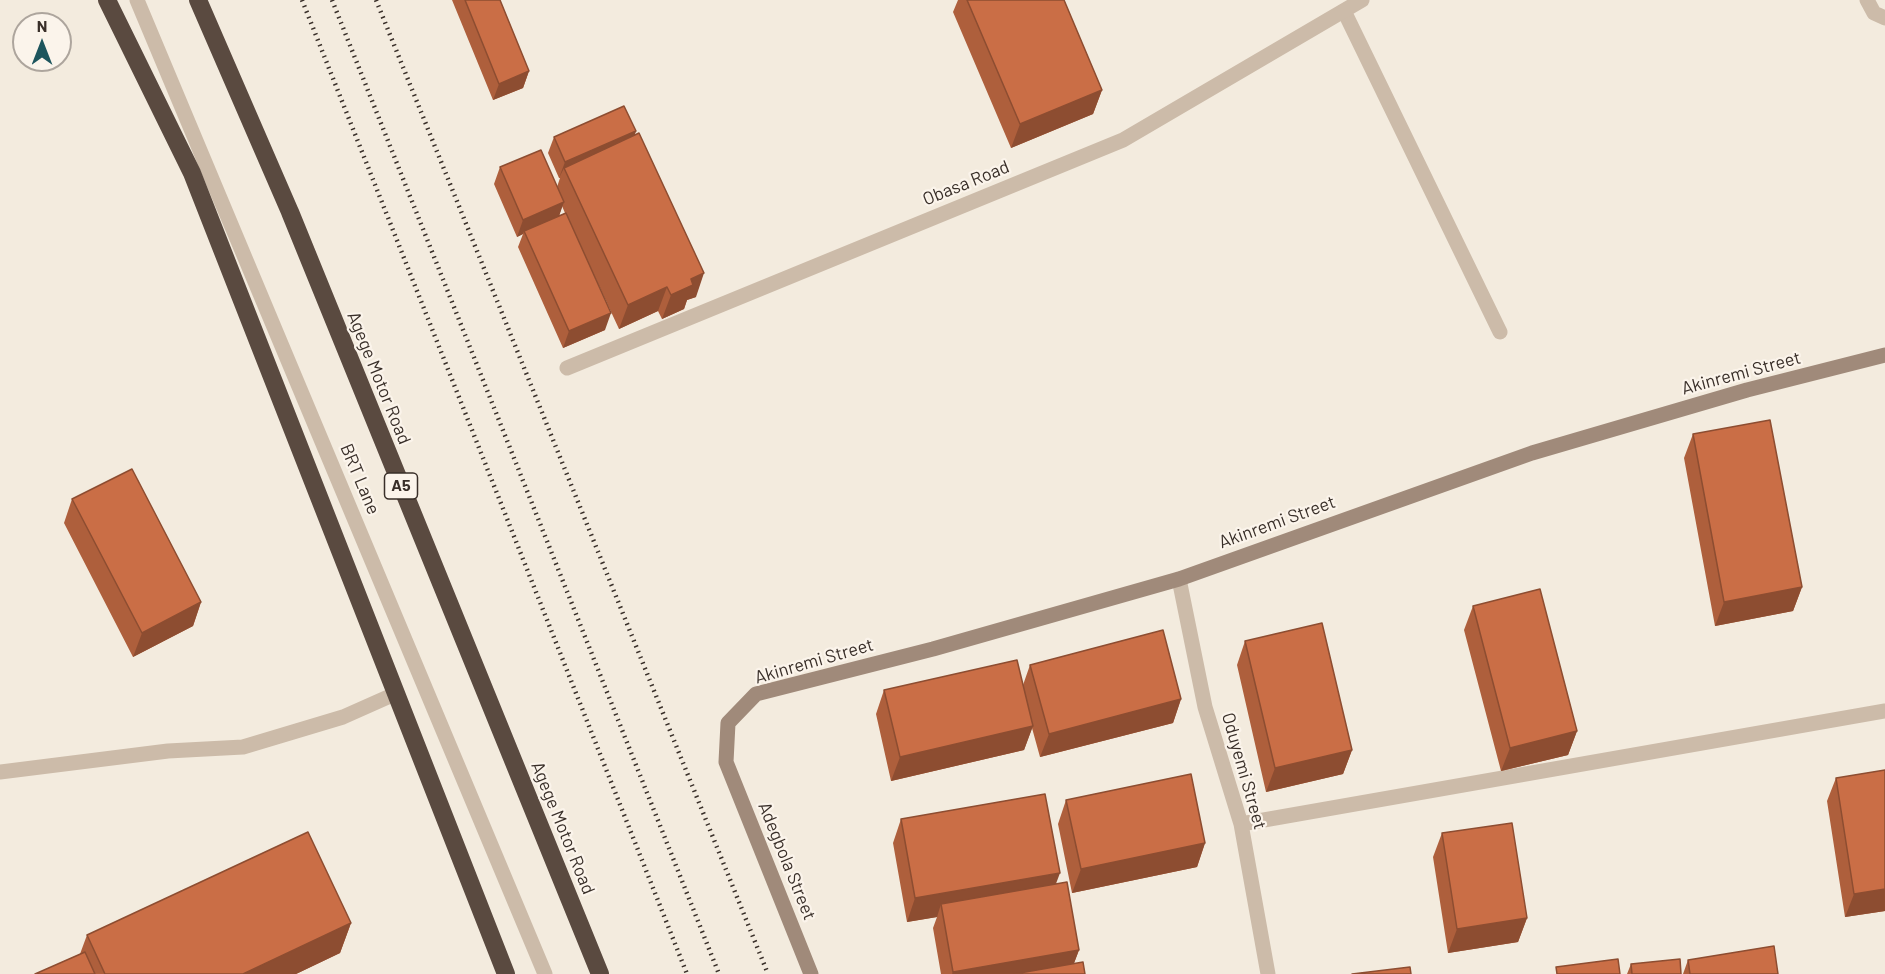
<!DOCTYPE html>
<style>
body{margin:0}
#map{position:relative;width:1885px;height:974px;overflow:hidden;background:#f3ebde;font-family:Barlow,sans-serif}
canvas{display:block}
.north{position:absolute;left:12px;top:12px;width:60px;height:60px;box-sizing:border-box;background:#fbf4eb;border:2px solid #ada59d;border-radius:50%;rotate:0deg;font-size:16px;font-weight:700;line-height:24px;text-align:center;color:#392f29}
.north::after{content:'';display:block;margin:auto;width:21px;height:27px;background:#1d555d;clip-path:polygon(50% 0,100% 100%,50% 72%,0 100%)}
</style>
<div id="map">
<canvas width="1885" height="974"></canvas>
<div class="north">N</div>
</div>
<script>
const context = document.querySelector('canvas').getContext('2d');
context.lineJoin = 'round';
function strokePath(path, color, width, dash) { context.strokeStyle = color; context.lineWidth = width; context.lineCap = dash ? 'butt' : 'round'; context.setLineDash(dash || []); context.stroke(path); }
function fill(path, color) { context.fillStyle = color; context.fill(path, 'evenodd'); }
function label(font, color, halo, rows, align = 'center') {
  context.font = font + ' Barlow,sans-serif'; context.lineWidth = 4.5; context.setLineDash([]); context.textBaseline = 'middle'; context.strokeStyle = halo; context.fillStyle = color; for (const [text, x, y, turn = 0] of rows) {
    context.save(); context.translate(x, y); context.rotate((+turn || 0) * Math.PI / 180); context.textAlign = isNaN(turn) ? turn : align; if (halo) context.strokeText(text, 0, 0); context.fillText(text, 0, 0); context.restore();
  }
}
const lane = new Path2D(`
 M137,0l408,974
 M1867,0l7,13 11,5
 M1344,11l156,321
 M0,772l168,-21 75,-4 100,-30 54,-24`);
const street = new Path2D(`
 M567,368l556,-228 239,-140
 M1179,579l26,128 36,117 27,150
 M1241,824l644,-113`);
const secondary = new Path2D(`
 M811,974l-85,-212 2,-39 28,-29 177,-45 246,-70 353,-126 215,-63 138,-35`);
const highway = new Path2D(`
 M107,0l85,173 314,801
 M198,0l92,212 310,762`);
const rail = new Path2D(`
 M302,0l385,974
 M332,0l387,974
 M376,0l392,974`);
const wall = new Path2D(`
 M452,0h48l29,71 -6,17 -30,12z
 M958,0h106l38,90 -9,24 -82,34 -58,-136z
 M636,131l-2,5 62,161 -9,3 -3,9 -22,10 -4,-8 -39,18 -32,-69 18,70 -42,18 -45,-101 5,-13 -6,3 -23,-53 6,-17 57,20 3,-9h-1l-11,-25 6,-16zM562,206l3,7 -6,3z
 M1693,434l109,153 -9,24 -78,15 -31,-168z
 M72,499l129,103 -8,24 -60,31 -69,-134z
 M1473,606l104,125 -9,24 -67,16 -37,-141z
 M1245,641l107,109 -9,24 -77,18 -29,-127z
 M1030,665l151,34 -8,24 -133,34 -8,-29 -8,22 -133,31 -15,-67 8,-24 139,-5z
 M1836,778l49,133 -40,6 -18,-116z
 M1066,800l139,43 -8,24 -125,26 -14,-69z
 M901,819l155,65 23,66 -5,13 11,11h-144l-8,-46 4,-11 -30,5 -14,-79z
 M1442,833l85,85 -9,24 -70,11 -15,-96z
 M351,923l-11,30 -44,21h-261l45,-20 7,-19z
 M1688,960l90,14h-95z
 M1631,964l50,10h-54z`);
const shadedWall = new Path2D(`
 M529,71l-6,17 -30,12 6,-16z
 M1102,90l-9,24 -82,34 9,-24z
 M636,131l-6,17 -66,20 -5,10 6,-16z
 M564,202l-6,17 -34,12 -1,3 -6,3 6,-17z
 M704,273l-8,24 -9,3 -3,9 -22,10 9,-24 20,-16z
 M667,287l-9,24 -39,18 9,-24z
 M611,313l-6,17 -42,18 6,-17z
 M1802,587l-9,24 -78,15 9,-24z
 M201,602l-8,24 -60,31 9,-24z
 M1181,699l-8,24 -133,34 9,-23z
 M1033,726l-9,24 -133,31 9,-24z
 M1577,731l-9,24 -67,16 9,-23z
 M1352,750l-9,24 -77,18 9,-24z
 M1205,843l-8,24 -125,26 9,-24z
 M1060,873l-9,24 -110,7 -4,13 -30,5 8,-24z
 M1885,889v22l-40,6 9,-23z
 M1527,918l-9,24 -70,11 9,-24z
 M351,923l-11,30 -44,21h-53z
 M1079,950l-9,24h-118l1,-2z`);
const building = new Path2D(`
 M465,0h35l29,71 -30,13z
 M967,0h97l38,90 -82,34z
 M624,106l12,25 -71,31 -11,-25z
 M639,133l65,140 -13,6 2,6 -22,10 -4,-8 -39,18 -64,-137z
 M541,150l23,52 -41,18 -23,-53z
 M566,213l45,100 -42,18 -45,-100z
 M1770,420l32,167 -78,15 -31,-168z
 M132,469l69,133 -59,31 -70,-134z
 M1540,589l37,142 -67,17 -37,-142z
 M1322,623l30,127 -77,18 -30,-127z
 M1163,630l18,69 -132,35 -19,-69z
 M1017,660l16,66 -133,31 -16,-67z
 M1885,770v119l-31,5 -18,-116z
 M1191,774l14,69 -124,26 -15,-69z
 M1045,794l15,79 -145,25 -14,-79z
 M1512,823l15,95 -70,11 -15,-96z
 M308,832l43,91 -108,51h-138l-18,-39z
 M1067,882l12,68 -126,22 -12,-68z
 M1774,946l4,28h-88l-2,-14z
 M85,952l10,22h-60z
 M1618,959l2,15h-63l-1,-7z
 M1680,959l1,15h-49l-1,-10z
 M1083,962l2,12h-71z
 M1410,967l1,7h-59z`);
const shields = [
 [401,486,33]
];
const shieldNames = [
 ["A5",401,486]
];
const streetNames = [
 ["Obasa Road",966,183,-22],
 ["Akinremi Street",1741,373,-15],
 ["Agege Motor Road",379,378,68],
 ["BRT Lane",360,479,67],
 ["Akinremi Street",1277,522,-20],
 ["Akinremi Street",814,661,-16],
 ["Oduyemi Street",1244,771,74],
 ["Agege Motor Road",563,828,68],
 ["Adegbola Street",787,861,68]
];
strokePath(lane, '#ccbba9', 15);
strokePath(street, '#ccbba9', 15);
strokePath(secondary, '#a08a7a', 15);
strokePath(highway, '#5a4a40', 18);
strokePath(rail, '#392f29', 4.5, [1.5, 4.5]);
fill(wall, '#ae5f3c');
fill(shadedWall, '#8d4d31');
fill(building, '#ca6e46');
strokePath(building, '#8d4d31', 1.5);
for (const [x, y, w] of shields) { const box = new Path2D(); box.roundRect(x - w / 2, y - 13, w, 26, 4.5); context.fillStyle = '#fbf4eb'; context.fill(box); strokePath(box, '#392f29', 1.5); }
label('bold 16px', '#392f29', null, shieldNames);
label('18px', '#392f29', '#fbf4eb', streetNames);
</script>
